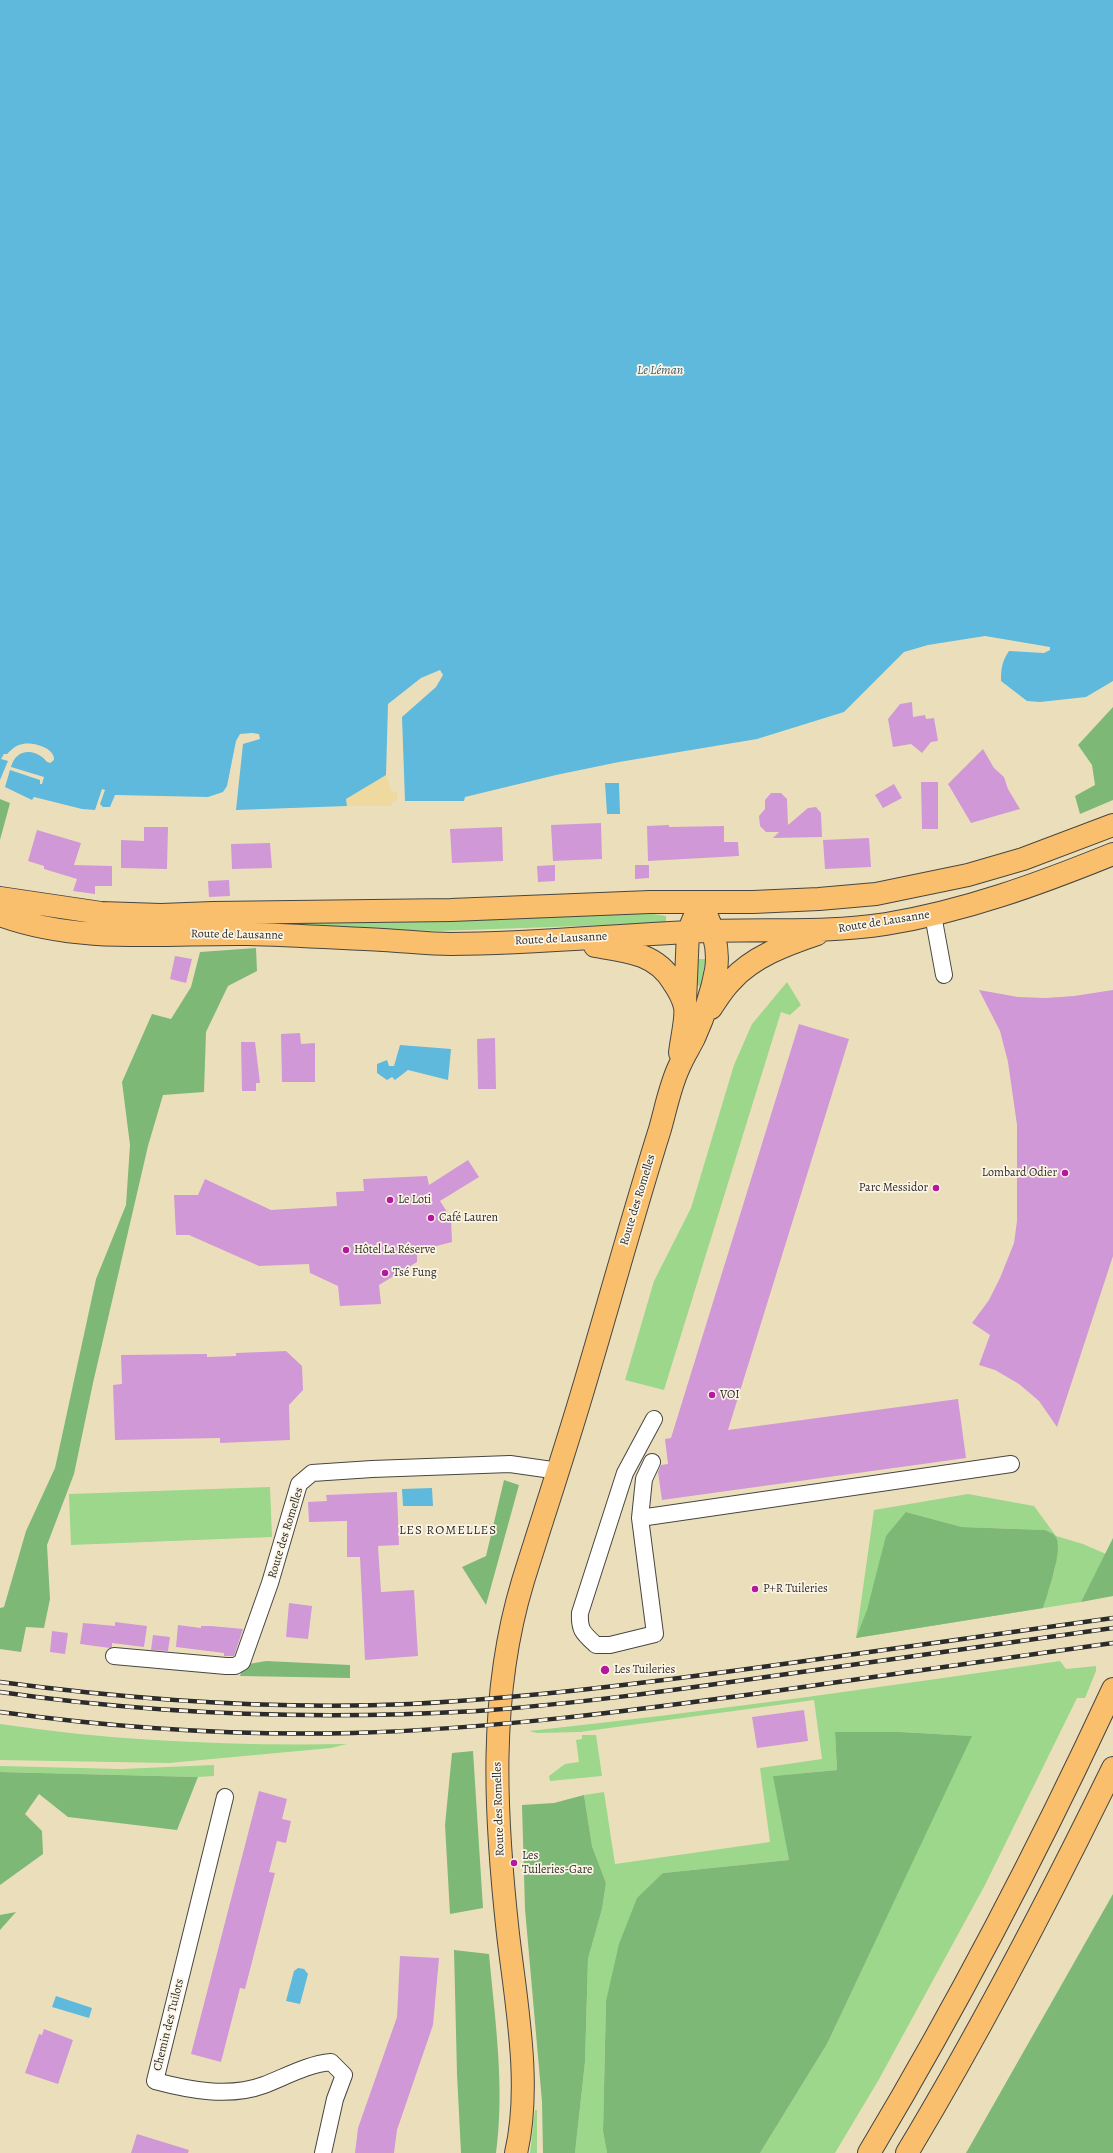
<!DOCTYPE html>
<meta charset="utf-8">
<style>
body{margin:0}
canvas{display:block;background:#ebdfbb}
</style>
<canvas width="1113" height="2153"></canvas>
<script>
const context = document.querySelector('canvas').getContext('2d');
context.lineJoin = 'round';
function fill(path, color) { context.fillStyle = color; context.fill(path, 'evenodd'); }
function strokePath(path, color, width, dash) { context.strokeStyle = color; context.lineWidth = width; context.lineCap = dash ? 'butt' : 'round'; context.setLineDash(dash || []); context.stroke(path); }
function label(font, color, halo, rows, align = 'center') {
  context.font = font + ' Alegreya,serif'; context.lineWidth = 3.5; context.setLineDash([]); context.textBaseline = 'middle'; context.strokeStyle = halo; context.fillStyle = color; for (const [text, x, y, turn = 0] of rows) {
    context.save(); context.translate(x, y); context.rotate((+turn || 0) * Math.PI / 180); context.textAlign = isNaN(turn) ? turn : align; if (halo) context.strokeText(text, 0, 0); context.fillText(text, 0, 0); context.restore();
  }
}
const green = new Path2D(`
 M5,906l202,17h171l269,-10 19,3v7l-228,8 -382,-8z
 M694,959h12l-6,27 -7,-2z
 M787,982l14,23 -11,10 -9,-3 -117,378 -39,-10 29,-99 37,-73 43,-143 18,-41z
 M270,1487l2,50 -201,8 -2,-51z
 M968,1494l66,12 22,30 27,8 23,10 -25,48 -225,36 18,-128zM906,1512l56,15 83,3 13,13 -3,26 -7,23z
 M1060,1661l6,8 30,-3v5l-11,27h-8l-92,187 -107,196 -43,72h-75l67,-109 144,-308 -71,-4h-65l2,38 -63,6 15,84 -126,13 -57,128 -3,130 4,22h-32l10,-91 3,-103 14,-50 4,-26 -14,-37 -8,-51 20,-3 11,72 155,-22 -10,-74 62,-9 -8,-59 -234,32 -43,1 -8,-2c177,-19 354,-44 531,-70z
 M0,1724c114,17 232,22 347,20l-16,4 -162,15 -169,-3z
 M582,1735h14l6,41 -52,5 -1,-5 16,-12 14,-2 -3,-22 6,-1z
 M214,1765v11l-16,1 -198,-5v-6l121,3z
 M535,2110h2v43h-7z`);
const forest = new Path2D(`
 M1113,707v93l-33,14 -5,-18 20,-11 -3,-20 -14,-20z
 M0,799l10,4 -10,37z
 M256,948l1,23 -29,15 -22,46 -2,60 -41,3 -15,51 -55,237 -19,91 -27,71 3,54 -6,29 -18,-1 -5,25 -21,-3v-41l4,-1 22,-76 29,-63 41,-189 30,-74 4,-60 -8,-63 30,-68 19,5 20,-32 9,-35z
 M504,1480l15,5 -33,120 -24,-38 24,-11z
 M906,1512l56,15 83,3c3,2 8,3 10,6 10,10 -8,59 -12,72l-187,30 11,-28 19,-74z
 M1113,1538v58l-32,6z
 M266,1661l84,4v13l-110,-2 3,-11z
 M835,1732h65l72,4 -145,308 -67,109h-153l-4,-22 3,-130 13,-57 18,-46 26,-25 126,-13 -16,-84 64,-6z
 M473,1751l10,157 -33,6 -5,-89 7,-72z
 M0,1772l198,5 -21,53 -109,-13 -29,-23 -14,20 17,17 1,23 -43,31z
 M584,1795l8,51 14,37 -4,26 -14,50 -3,103 -10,91h-32l-1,-51 -17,-193 -3,-104 32,-2z
 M1113,1894v259h-147l8,-14z
 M16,1912l-16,18v-15z
 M454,1950l35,4c6,66 16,133 7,199h-35l-4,-79z`);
const sand = new Path2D(`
 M386,775l6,17h5v8l-5,2v4h-45l-1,-7z`);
const water = new Path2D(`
 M0,0h1113v681l-27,16 -46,5 -13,-1 -26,-20c0,-12 1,-20 8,-30l35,2 6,-3v-3l-65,-11 -57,9 -24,7 -60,60 -87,27 -138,23 -63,13 -91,22 -1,4h-59l-3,-84 34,-30 7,-12 -3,-5 -19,8 -33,26 -2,71 -40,24 1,7 -111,4 7,-66 17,-5 -1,-5 -7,-1 -12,1 -4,7 -9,45 -4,6 -15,5 -93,-2 -5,12h-7l-3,-3 5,-14 -3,-1 -7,21 -13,-1 -48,-12 -2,3 -27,-13 5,-17 30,10v4h2l2,-7 -33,-10c4,-16 19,-19 31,-10 4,3 4,5 8,6l4,-3c1,-12 -21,-18 -31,-16 -7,1 -11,5 -16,10h-3l-3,5 7,2 -8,19z
 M605,783h14l1,31h-13z
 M400,1045l51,4 -3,31 -40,-10 -13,10 -3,-3 -5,3 -10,-7v-9l10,-4 2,6h5z
 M432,1488l1,18h-30l-1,-17z
 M298,1968l6,1 4,5 -8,30 -14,-3 8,-30z
 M56,1996l36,12 -3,10 -37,-11z`);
const building = new Path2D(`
 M912,702l1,15 12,-2 1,4 8,-1 4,23 -7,1 -9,11 -11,-9 -18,3 -5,-28 12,-15z
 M983,749l11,19 10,9 4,12 12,20 -49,14 -23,-39z
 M921,782h17v47h-16z
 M894,784l8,14 -19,10 -8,-13z
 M771,793h10l6,6 1,26 20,-17 8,-1 5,6 1,24 -49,1 6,-6h-13l-6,-6 -1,-10 6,-7v-9z
 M601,823l1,36 -49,2 -2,-36z
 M669,825v2l55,-1v16h14l1,14 -91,5 -1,-35z
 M144,827h24l-1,42 -46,-1v-28l23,1z
 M502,827l1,34 -51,2 -2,-34z
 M37,830l44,13 -7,22 38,1v20h-17v8l-22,-3 4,-12 -33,-10v-3l-16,-5z
 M869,838l2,29 -46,2 -2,-29z
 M270,843l2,25 -40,1 -1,-25z
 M555,865v16l-17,1 -1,-16z
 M635,865h14v13l-14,1z
 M229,880l1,16 -21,1 -1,-16z
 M175,956l17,3 -6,24 -16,-4z
 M979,990l39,7 28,1 28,-2 39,-6v266l-56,171 -18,-26 -20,-17 -24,-14 -16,-5 11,-30 -18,-12 17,-23 11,-22 14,-35 3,-22v-96l-9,-63 -8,-31z
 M799,1024l50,15 -121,391 230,-31 8,59 -304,42 -4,-28 3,-7 7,-1 -3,-25 6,-1z
 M300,1033l1,11 14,-1v39h-33l-1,-48z
 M495,1038l1,51h-18l-1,-50z
 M241,1042h14l5,41h-4v8h-14z
 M468,1160l11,17 -39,24 11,17 1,24 -35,9v11l-38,23 2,19 -41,2 -2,-20 -28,-13 -1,-9 -50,2 -70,-31h-13l-2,-40h24l7,-16 66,31 66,-4 -1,-14 28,-1 -1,-12 64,-3 2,9z
 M286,1351l16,15 1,24 -14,15 1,35 -70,3v-5l-105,2 -2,-55 9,-1 -1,-29 86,-1v3l29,-1v-3z
 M397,1492l2,53 -21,1 3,46 33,-2 4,66 -53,4 -5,-103h-13v-36l-38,1 -1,-20 19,-1 -1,-6z
 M289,1603l23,3 -4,33 -22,-2z
 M115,1622l32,4 -3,21 -32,-4v4l-2,1 -30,-4 3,-21 32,3z
 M178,1625l23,3v-2h10l32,3 -9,27h-10v-3l-48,-6z
 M52,1631l16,2 -3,21 -15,-2z
 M153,1635l17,2 -2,14 -17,-1z
 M804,1710l4,31 -51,7 -5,-31z
 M259,1791l28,8 -5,20 9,2 -5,22 -9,-2 -8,31 6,1 -30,116 -5,-1 -19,74 -30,-8z
 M400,1956l39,2 -6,67 -36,105 -3,23h-39l3,-25 39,-111z
 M44,2029l29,11 -15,44 -33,-11 14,-39 3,1z
 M137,2134l52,16 -1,3h-57z`);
const street = new Path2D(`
 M933,915l11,60
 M652,1462l-8,17 -4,39 15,116 -45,11h-14c-13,-12 -17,-15 -16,-32l45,-140 29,-54
 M640,1518l371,-54
 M114,1656l112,10h9l7,-4 28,-79 29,-99 13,-11 60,-4 138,-5 49,7
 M225,1797l-70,284c34,9 74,17 109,4 21,-8 44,-21 67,-23l13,13 -9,24 -12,54`);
const primary = new Path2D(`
 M0,898l101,15 60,2 52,-2 238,-3 199,-8h103l66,-3 57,-5 92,-19 55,-16 90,-34
 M0,915c78,29 166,18 247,19 45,1 91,4 136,6 22,1 45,4 68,4 87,0 173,-10 260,-13 58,-2 117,2 175,-7 79,-13 153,-40 227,-70
 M595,946c31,5 61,7 78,36 5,7 10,16 12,25 2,11 -4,34 -5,46
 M685,1002l3,-70 6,-14
 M711,1008c6,-9 12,-19 20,-27 21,-24 56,-37 86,-47
 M516,2153c16,-68 0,-150 -8,-219 -13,-118 -20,-238 15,-353 20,-64 41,-127 60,-191 26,-87 50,-175 77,-261 6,-21 10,-43 19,-62 4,-10 10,-19 15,-29 9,-20 18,-46 22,-68 4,-25 -5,-45 -15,-68`);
const highway = new Path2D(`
 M869,2153c90,-151 170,-304 244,-464
 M907,2153c75,-125 142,-254 206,-385`);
const rail = new Path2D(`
 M0,1682c135,18 273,28 410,22 118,-6 235,-21 352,-37 117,-16 234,-33 351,-49
 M0,1692c158,23 317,28 477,19 99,-7 198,-21 296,-35 113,-16 227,-32 340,-48
 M0,1712c117,16 235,24 353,21 139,-4 277,-22 415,-41 115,-17 230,-33 345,-49`);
const markers = [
 [1065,1173,4,"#b5179e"],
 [936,1188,4,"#b5179e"],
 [390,1200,4,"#b5179e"],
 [431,1218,4,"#b5179e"],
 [346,1250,4,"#b5179e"],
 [385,1273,4,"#b5179e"],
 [712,1395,4,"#b5179e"],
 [755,1589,4,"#b5179e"],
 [605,1670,5,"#b5179e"],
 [514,1863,4,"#b5179e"]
];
const streetNames = [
 ["Route de Lausanne",884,922,-9],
 ["Route de Lausanne",237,935,1],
 ["Route de Lausanne",561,939,-3],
 ["Route des Romelles",638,1200,-73],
 ["Route des Romelles",286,1533,-73],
 ["Route des Romelles",499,1809,-92],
 ["Chemin des Tuilots",169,2025,-76]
];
const poiNames = [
 ["Lombard Odier",1057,1173,"right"],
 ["Parc Messidor",928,1188,"right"],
 ["Le Loti",398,1200],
 ["Café Lauren",439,1218],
 ["Hôtel La Réserve",354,1250],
 ["Tsé Fung",393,1273],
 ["VOI",720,1395],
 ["P+R Tuileries",763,1589],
 ["Les Tuileries",614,1670],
 ["Les",522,1856],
 ["Tuileries-Gare",522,1870]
];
const waterNames = [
 ["Le Léman",660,371]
];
const neighbourhoodNames = [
 ["LES ROMELLES",448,1531]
];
fill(green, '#9dd78b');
fill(forest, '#7eb877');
fill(sand, '#eeda9e');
fill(water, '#5eb9dc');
fill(building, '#d198d7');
strokePath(street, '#484641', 18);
strokePath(primary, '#484641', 24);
strokePath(highway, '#484641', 24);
strokePath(street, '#fff', 16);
strokePath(primary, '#f9bf6d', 22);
strokePath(highway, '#f9bf6d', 22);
strokePath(rail, '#2b2b2b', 4.5);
strokePath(rail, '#fcf5e5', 3, [9]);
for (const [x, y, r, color] of markers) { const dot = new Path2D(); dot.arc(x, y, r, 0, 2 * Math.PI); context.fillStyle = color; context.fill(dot); strokePath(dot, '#fcf5e5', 1.5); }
label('12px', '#2b2b2b', '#fcf5e5', streetNames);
label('12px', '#2b2b2b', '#fcf5e5', poiNames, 'left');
label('italic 13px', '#3d5d69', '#fcf5e5', waterNames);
context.letterSpacing = '1px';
label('13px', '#2b2b2b', '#fcf5e5', neighbourhoodNames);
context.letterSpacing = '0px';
</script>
